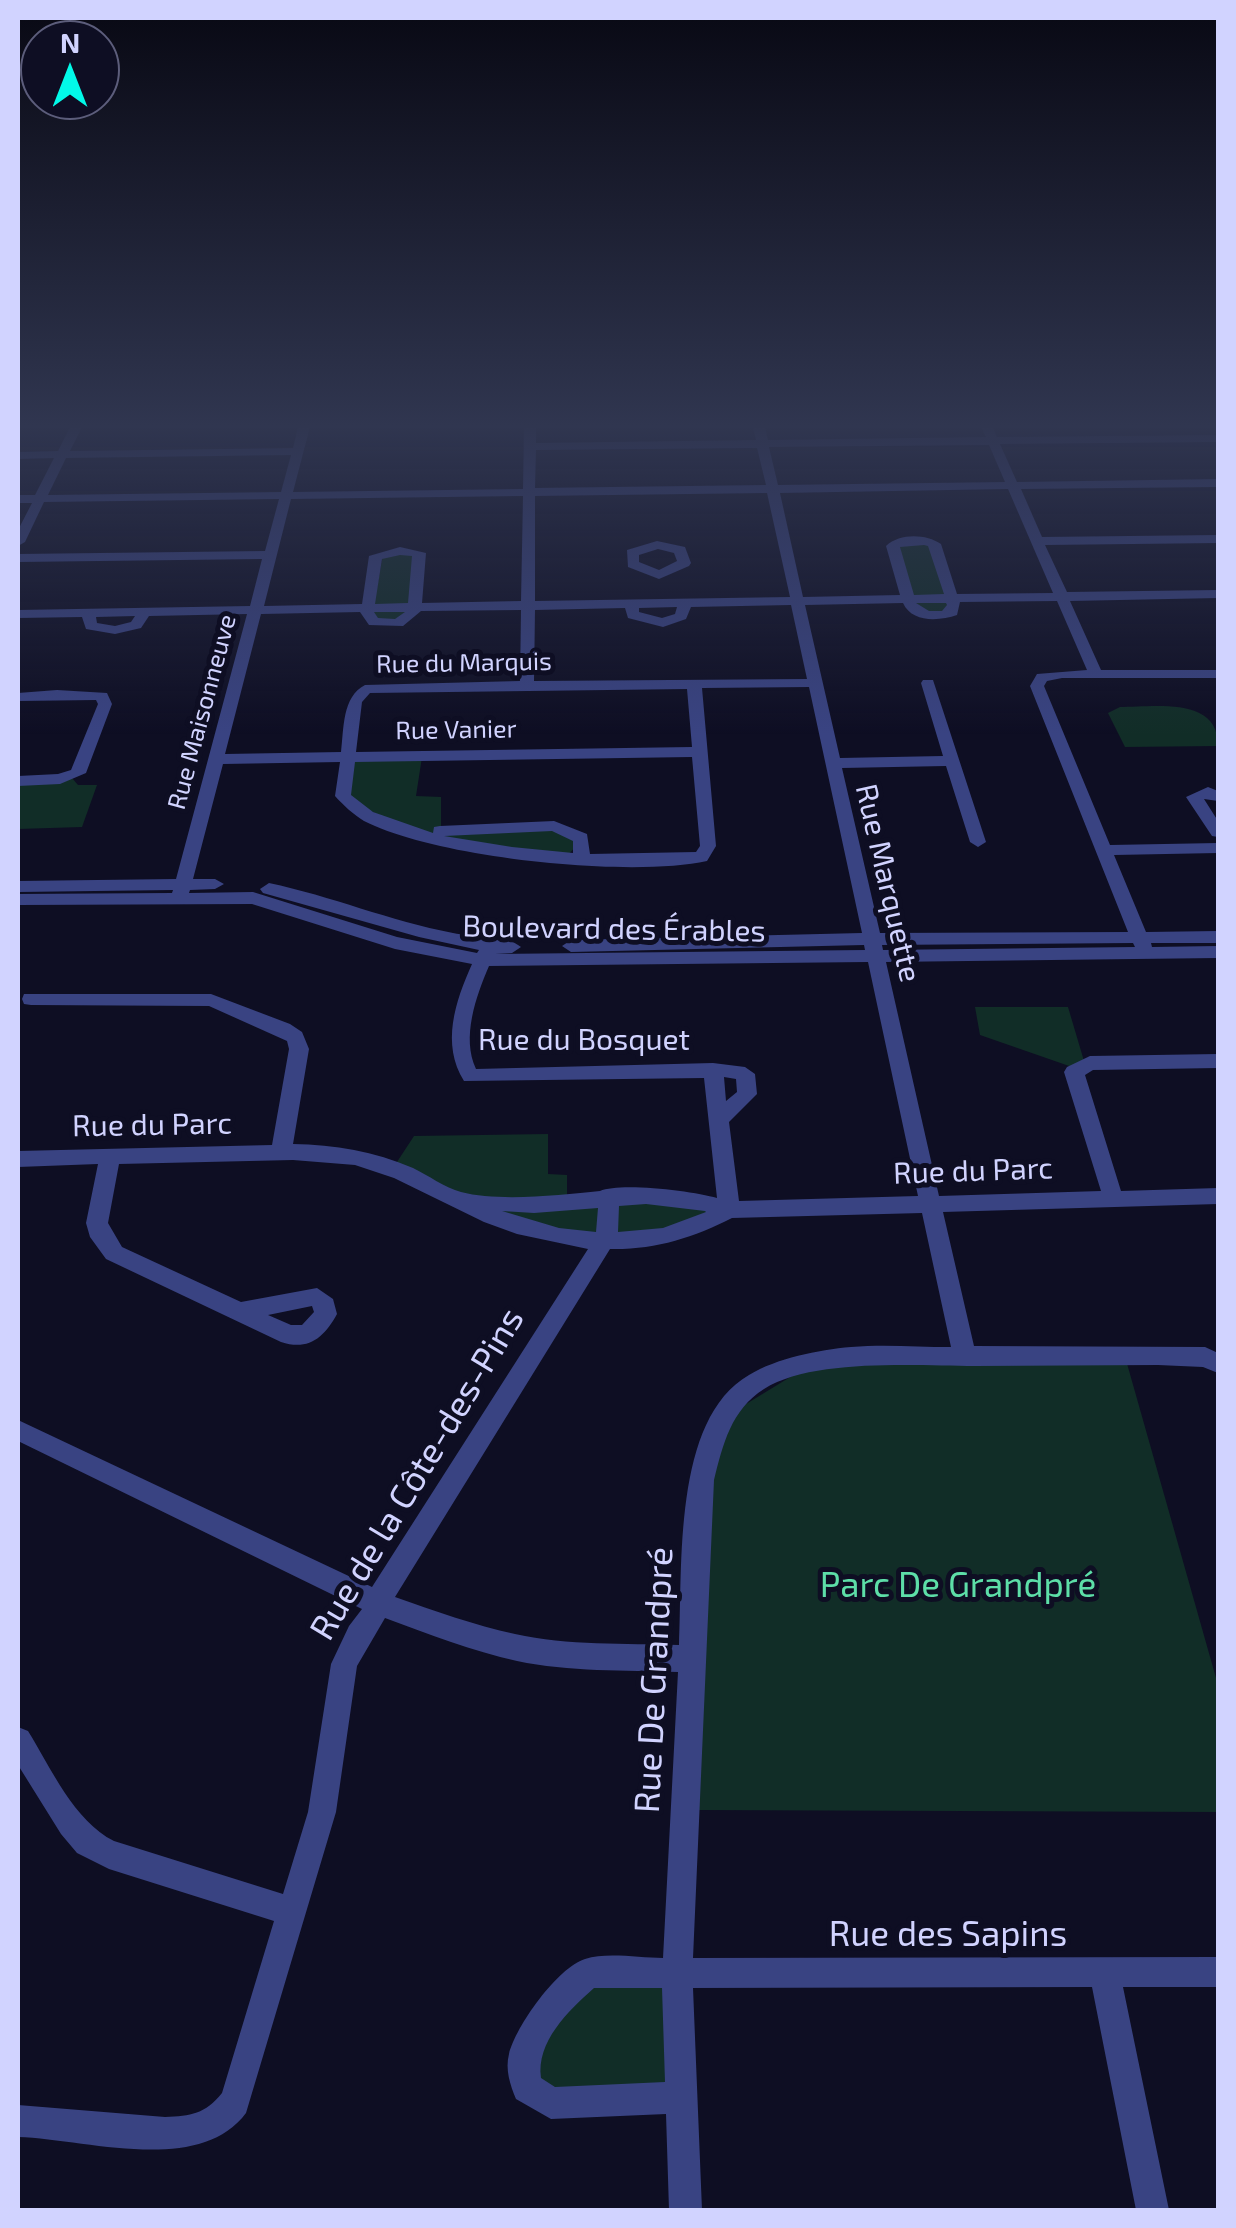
<!DOCTYPE html>
<meta charset="utf-8">
<style>
body{margin:0}
#map{position:relative;width:1236px;height:2228px;overflow:hidden;background:#0e0e23;font-family:"Exo 2",sans-serif}
canvas{display:block}
.frame{position:absolute;inset:0;border:20px solid #d1d3ff;pointer-events:none}
.north{position:absolute;left:20px;top:20px;width:100px;height:100px;box-sizing:border-box;background:#0e0e23;border:2px solid #5c5d7b;border-radius:50%;rotate:0deg;font-size:28px;font-weight:700;line-height:40px;text-align:center;color:#d1d3ff}
.north::after{content:'';display:block;margin:auto;width:35px;height:45px;background:#02f9e8;clip-path:polygon(50% 0,100% 100%,50% 72%,0 100%)}
</style>
<div id="map">
<canvas width="1236" height="2228"></canvas>
<div class="frame"></div>
<div class="north">N</div>
</div>
<script>
const context = document.querySelector('canvas').getContext('2d');
context.lineJoin = 'round';
function fill(path, color) { context.fillStyle = color; context.fill(path, 'evenodd'); }
function label(font, color, halo, rows, align = 'center') {
  context.font = font + ' "Exo 2",sans-serif'; context.lineWidth = 10; context.setLineDash([]); context.textBaseline = 'middle'; context.strokeStyle = halo; context.fillStyle = color; for (const [text, x, y, turn = 0] of rows) {
    context.save(); context.translate(x, y); context.rotate((+turn || 0) * Math.PI / 180); context.textAlign = isNaN(turn) ? turn : align; if (halo) context.strokeText(text, 0, 0); context.fillText(text, 0, 0); context.restore();
  }
}
const green = new Path2D(`
 M929,541l28,66 -21,9 -27,-11 -10,-63z
 M419,553l-6,56 -11,13 -31,-2 12,-65z
 M1120,707c34,0 99,-11 98,39l-93,1 -17,-34z
 M422,757l-6,39 25,1v32l112,-2 27,15 -14,15 -125,-16 -92,-39v-44z
 M72,778l6,7h19l-15,42 -64,2v-48z
 M975,1007h93l16,54 -12,6 -92,-32z
 M548,1134v40l19,1v26l-108,-3 -64,-33 19,-29z
 M619,1199l89,11 -5,9 -54,16h-83l-91,-30z
 M968,1359l158,1 92,325v127l-521,-2 18,-369 18,-29 72,-44z
 M677,1972l-2,120 -125,6 -17,-17 -1,-31 52,-66z`);
const minor = new Path2D(`
 M72,423h12l-14,28 223,-3 6,-25h12l-18,69 230,-3 1,-66h12v20l220,-3 -4,-17h12l4,17 218,-3 -7,-14h12l6,14 221,-2v7l-218,2 17,38 201,-3v8l-197,2 21,48 176,-2v8l-173,2 22,47 151,-2v8l-148,3 31,69h117v8h-156l-15,3 -3,5 66,159 108,-2v10l-104,2 32,77 72,-1v12h-67l1,4 66,-1v12l-332,4 53,234 162,-5 -37,-119 3,-5 23,-11 128,-2v14l-125,2 -8,5 36,116 97,-3v16l-275,8 31,134 231,1 13,6v20l-15,-6 -45,-2c-61,0 -122,1 -183,1 -58,0 -162,-8 -211,23 -33,21 -41,55 -50,91l-21,478 525,-1v30h-95l46,223h-33l-44,-223 -399,1 9,222h-33l-3,-96 -115,5 -35,-20c-6,-14 -11,-30 -7,-45 7,-28 48,-86 76,-95 22,-7 54,-1 78,-1l15,-286c-53,-2 -109,0 -161,-11 -45,-10 -89,-27 -132,-43l-28,48 -21,146 -90,301c-47,63 -160,26 -228,24v-32l147,12c26,-1 40,-3 57,-24l52,-172 -165,-52 -32,-16 -16,-19 -43,-69v-38l10,4c23,37 46,90 86,110l169,53 25,-82 23,-148 18,-38 13,-17 -344,-168v-21l354,167 216,-338 -71,-15 -33,-12 -90,-44 -39,-13 -62,-5 -174,4 -11,59 14,24 119,55 76,-14 16,11 4,15c-13,24 -29,37 -56,28l-175,-83 -16,-22 -4,-14 12,-59 -80,3v-16l254,-6 17,-96 -2,-8 -78,-35 -178,-1 -7,-1 -2,-5 2,-5h187l79,30 12,8 7,17 -16,95c42,1 81,7 120,24 15,7 32,20 48,24 38,10 100,3 139,-1 20,-9 93,0 117,7l-13,-120 -240,3c-23,-37 -9,-79 8,-117l-77,-15 -143,-45 -234,1v-11l154,-1 1,-3 -155,2v-11l158,-2 71,-265 -98,2 -8,12 -26,6 -29,-5 -4,-12 -64,1v-8l232,-4 12,-47 -244,3v-8l247,-3 14,-52 -235,3 -19,40 -7,4v-16l14,-27h-14v-8h17l19,-37 -36,1v-7l40,-1zM989,445l16,37 -227,3 -9,-38zM757,448l9,37 -231,3 1,-38zM291,455l-10,37 -233,3 18,-37zM1008,489l45,104 -96,1 -16,-50c-15,-10 -41,-11 -55,2l14,49 -97,2 -23,-104zM767,493l23,104 -255,4v-105zM523,496l-2,105 -99,2 4,-50 -26,-6 -31,9 -7,48 -98,2 27,-107zM924,545l4,1 16,48 -30,1 -14,-48zM400,555l12,1 -4,47 -33,1 7,-45zM1057,601l30,69 -50,4 -7,12 98,246 -248,1 -38,-165 104,-2 24,76 8,5 8,-5 -53,-162h-10l-2,3 22,73 -103,2 -35,-153 98,-2c9,20 36,18 54,12l3,-13zM916,603h30l1,2 -5,6h-13zM791,605l16,74 -273,2 1,-71 90,-2 3,10 35,9 23,-8 5,-12zM677,607l-2,7 -13,4 -23,-6v-4zM521,610l-1,71 -155,4c-23,12 -21,43 -24,67l-116,2 36,-140 99,-2 9,13 34,1 18,-15zM374,612h31l-10,7 -17,-1zM135,616l-4,6 -16,4 -18,-3 -1,-6zM809,687l53,246 -291,7 -9,6 9,6 293,-7 1,5 -370,4 17,-1 9,-6c-14,-12 -49,-10 -68,-14 -63,-12 -122,-37 -184,-50l-9,6 3,4 156,44 60,13 -2,3 -80,-16 -144,-45 -64,1 1,-3 25,-1 9,-5 -9,-5h-22l30,-115 117,-2 -5,34c8,9 19,19 29,25 72,37 265,57 343,40l9,-15 -14,-158zM687,689l5,58 -336,5 6,-50 8,-9zM692,757l8,89 -4,6 -106,2 -3,-20 -33,-13 -114,5 -6,1 -1,6 -60,-21 -22,-17 4,-33zM552,831l21,10v12l-61,-6 -68,-11zM1133,943l2,4 -252,3 -1,-5zM868,962l50,234 -179,5 -10,-79 28,-28 -2,-20 -10,-7 -32,-4 -237,6c-15,-31 0,-73 13,-103zM724,1077l12,2 1,13 -11,9zM646,1204l59,7 1,1 -43,16 -45,4 1,-26zM598,1208l-2,24 -37,-4 -57,-17 32,2zM922,1213l29,134c-33,0 -67,-3 -100,0 -33,3 -74,11 -102,28 -77,44 -66,193 -70,270 -54,-2 -111,1 -164,-11 -41,-9 -80,-23 -120,-37l215,-348c44,1 83,-11 122,-31zM312,1306l2,6 -12,13h-11l-23,-10zM594,1988h68l3,94 -110,5 -14,-9c-5,-36 27,-67 53,-90z
 M657,541l28,6 6,16 -2,3 -30,13 -31,-12 -1,-17zM658,549l16,4 3,8 -18,9 -20,-8v-7z
 M57,690l50,3 5,11 -26,69 -26,11 -42,2v-10l40,-2 13,-4 27,-66 -2,-4 -78,1v-8z
 M1208,787l10,4v10l-14,-2 14,22v16l-6,-1 -26,-39z`);
const farStreetnames = [
 ["Rue du Marquis",464,663,-1],
 ["Rue Maisonneuve",202,712,-75],
 ["Rue Vanier",456,730,-1]
];
const streetNames = [
 ["Rue Marquette",888,883,77],
 ["Boulevard des Érables",614,929,1],
 ["Rue du Bosquet",584,1040],
 ["Rue du Parc",152,1125,-1],
 ["Rue du Parc",973,1171,-2]
];
const nearStreetnames = [
 ["Rue de la Côte-des-Pins",417,1474,-59],
 ["Rue De Grandpré",654,1680,-87],
 ["Rue des Sapins",948,1934]
];
const nearParknames = [
 ["Parc De Grandpré",958,1585]
];
fill(green, '#112d27');
fill(minor, '#394382');
const sky = context.createLinearGradient(0, 0, 0, 735);
sky.addColorStop(0, '#080813');
sky.addColorStop(0.58, '#303650');
sky.addColorStop(1, '#30365000');
context.fillStyle = sky;
context.fillRect(0, 0, 1236, 735);
label('25px', '#d1d3ff', '#0e0e23', farStreetnames);
label('30px', '#d1d3ff', '#0e0e23', streetNames);
label('35px', '#d1d3ff', '#0e0e23', nearStreetnames);
label('35px', '#5ddea8', '#0e0e23', nearParknames);
</script>
